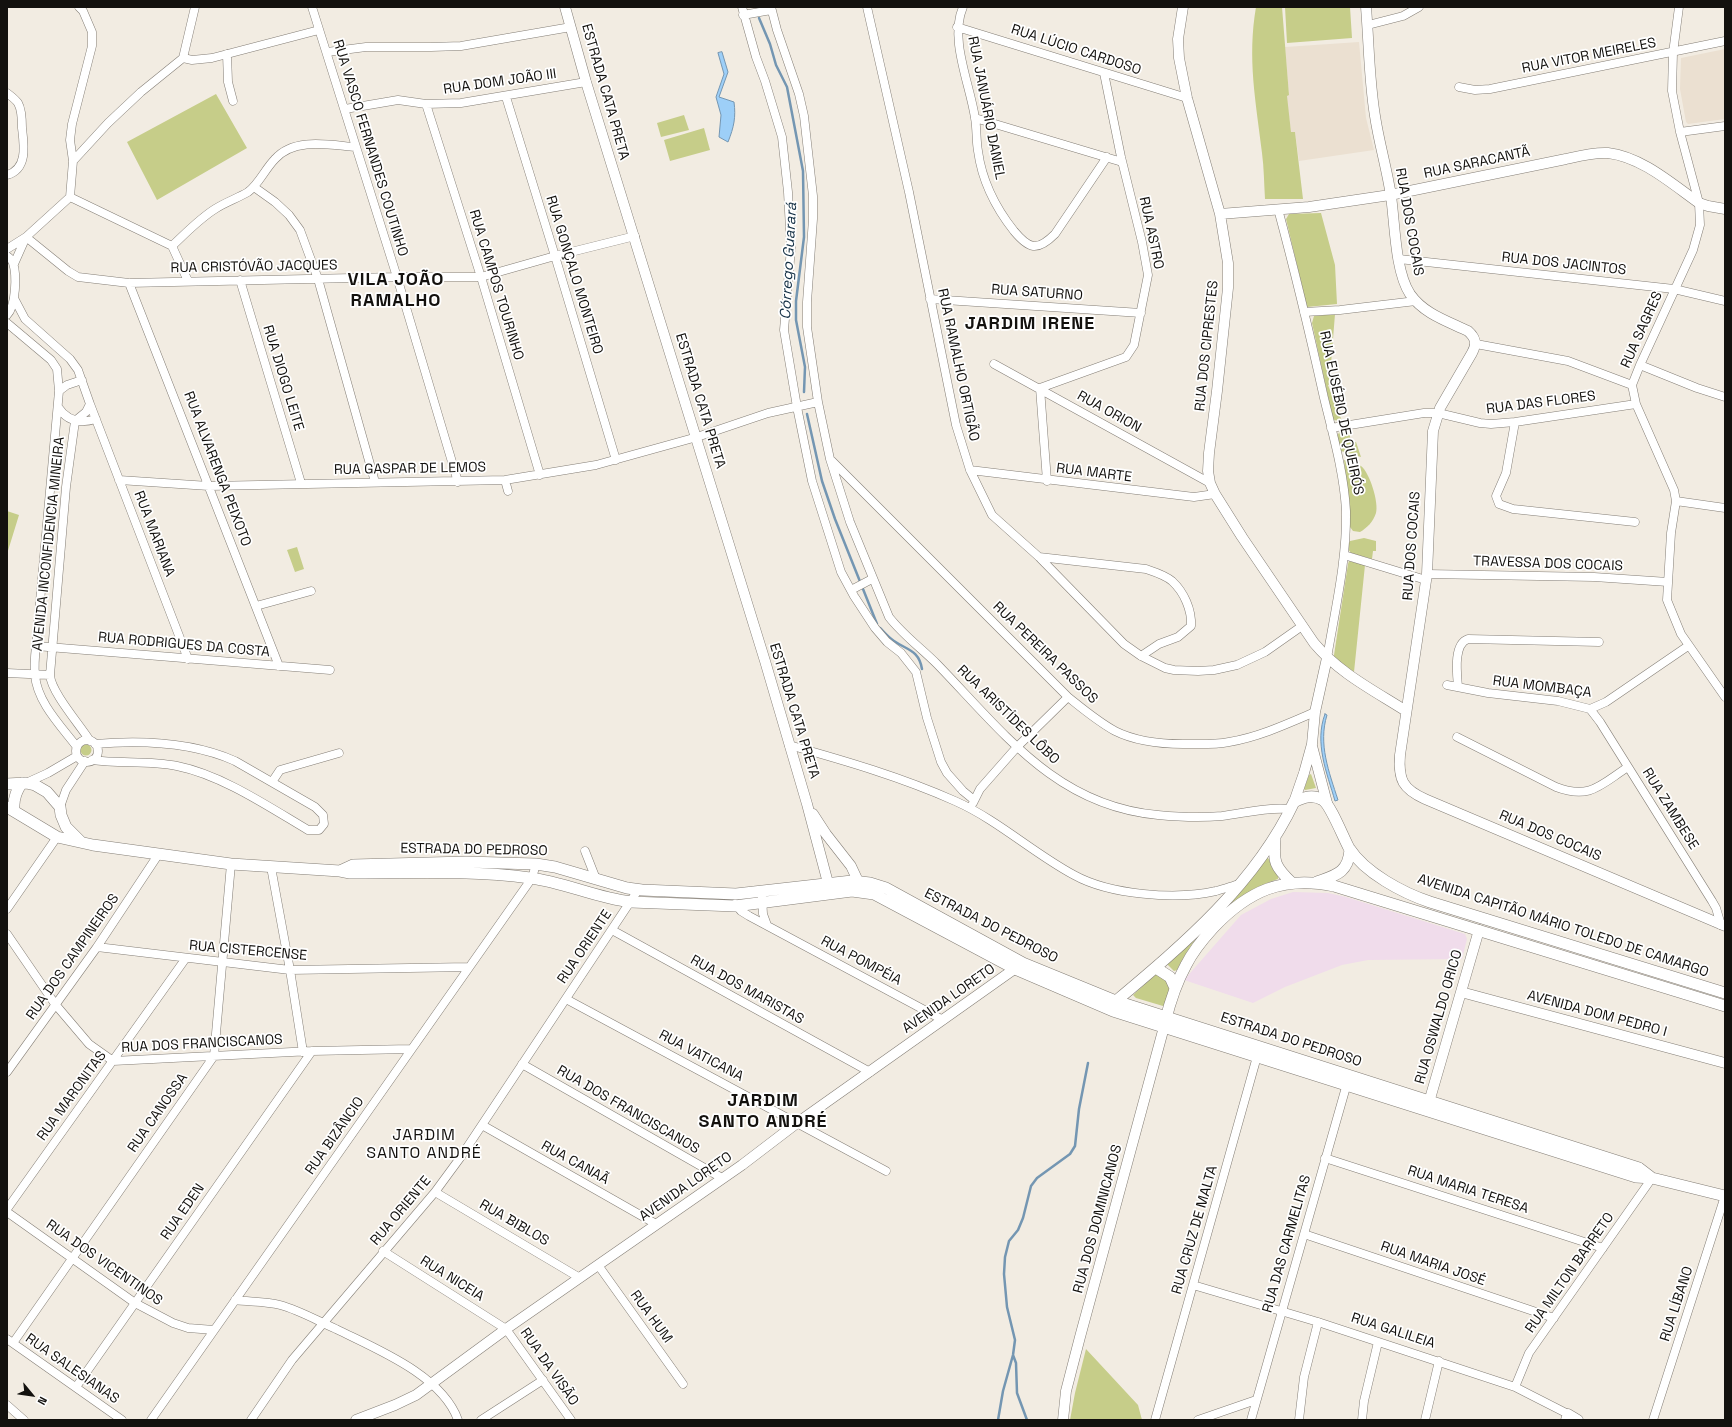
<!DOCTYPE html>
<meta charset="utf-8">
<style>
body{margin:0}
#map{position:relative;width:1732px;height:1427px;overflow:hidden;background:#f2ece2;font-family:"Space Grotesk",sans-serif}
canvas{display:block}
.frame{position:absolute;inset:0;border:8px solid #13110e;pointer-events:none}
.north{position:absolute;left:12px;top:1375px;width:40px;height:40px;-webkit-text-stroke:3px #fff;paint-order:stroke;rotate:119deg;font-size:11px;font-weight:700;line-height:16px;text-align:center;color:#13110e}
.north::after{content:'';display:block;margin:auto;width:14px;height:18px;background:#13110e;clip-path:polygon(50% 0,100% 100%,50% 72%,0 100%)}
</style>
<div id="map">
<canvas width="1732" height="1427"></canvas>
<div class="frame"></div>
<div class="north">N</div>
</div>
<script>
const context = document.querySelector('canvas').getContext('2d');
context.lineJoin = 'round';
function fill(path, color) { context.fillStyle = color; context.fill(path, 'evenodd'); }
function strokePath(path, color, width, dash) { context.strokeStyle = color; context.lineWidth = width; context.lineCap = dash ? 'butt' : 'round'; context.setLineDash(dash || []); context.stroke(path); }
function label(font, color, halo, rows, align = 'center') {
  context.font = font + ' "Space Grotesk",sans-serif'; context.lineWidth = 3.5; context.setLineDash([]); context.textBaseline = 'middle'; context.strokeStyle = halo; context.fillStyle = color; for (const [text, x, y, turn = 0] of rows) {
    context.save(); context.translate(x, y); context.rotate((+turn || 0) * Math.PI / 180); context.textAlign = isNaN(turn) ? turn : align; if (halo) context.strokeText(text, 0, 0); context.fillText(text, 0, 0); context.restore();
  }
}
const commercial = new Path2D(`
 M1293,892l35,1 18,4 119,37 2,5 -5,20 -94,1 -26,5 -57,22 -32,16 -69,-23 57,-65 30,-16z`);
const built = new Path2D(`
 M1359,42l7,76 8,32 -75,11 -4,-29h-4l-5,-37h3l-4,-48z
 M1725,49v70l-37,5 -2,-2 -6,-33 1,-31z`);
const green = new Path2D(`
 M1256,7h26l7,88 -2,1 4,36h4l8,67h-38c-1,-16 -1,-31 -3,-46 -6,-51 -15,-94 -6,-146z
 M1285,7h65l2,31 -65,5z
 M216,94l31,54 -90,52 -30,-58z
 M684,115l5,15 -28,7 -4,-14z
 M704,128l6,22 -40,11 -6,-21z
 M1321,213l14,52 2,39 -30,3 -21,-88 3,-5z
 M1335,314l-4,50 -4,3 3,17 -2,1 14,36 -9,-1 -21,-97 2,-7z
 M1340,431h9l2,11h5l5,15 -20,-6 -4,-15z
 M1344,460c6,1 12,2 17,6 9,7 18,37 15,47 -3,9 -9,15 -16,19l-7,-1 -3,-4z
 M7,511l12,4 -12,39z
 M1364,538l12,3v10h-3l-1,8 -21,-6 -3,-4v-4l2,-4z
 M297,547l7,22 -9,3 -8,-22z
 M1349,561l16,4 -11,107 -20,-14v-3l14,-91z
 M80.5 750a5.5 5.5 0 1 1 11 0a5.5 5.5 0 1 1-11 0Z
 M1311,774l5,14 -11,2 -1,-1 5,-14z
 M1266,857l3,2 3,9 6,8v3c-45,15 -81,49 -101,91l-3,1 -7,-7z
 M1155,975h7l9,12 -6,18 -2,1 -27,-8 -3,-3z
 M1086,1349l52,56 4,15h-72l5,-27z`);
const water = new Path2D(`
 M722,52l6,20 -9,25 15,5c2,15 0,25 -6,40l-9,-5 2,-22 -5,-18 8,-23 -6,-21z
 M1325,714l2,1c-9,29 2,57 11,85l-3,1c-8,-28 -21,-58 -10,-87z`);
const stream = new Path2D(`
 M757,7v1
 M759,18l11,26 6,21 11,22 16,84 1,66 -8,64v19l9,47 -1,25
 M807,414l15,67 13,38 42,105
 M880,628c4,4 9,10 14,13 13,9 25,9 28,28
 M1013,1355l3,8 1,30 10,27
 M998,1420l5,-29 10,-36 2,-15 -8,-33 -3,-33 1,-17 4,-16 9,-11 5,-12 8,-32 6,-8 33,-24 5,-8 4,-37 9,-46`);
const minor = new Path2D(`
 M312,7l85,270 61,205
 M742,7l14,50 9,24 17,56 6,55 3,56 -7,82 13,77 15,74 29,91 13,24 21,32 12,14 14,11 15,19 11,46 14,44 6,11 16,18 11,9
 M771,7l6,23 22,64 5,22 9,80v23l-6,83v25l11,75 12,57 20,63 39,95c14,18 32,31 48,47 66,68 119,142 221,151 21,2 42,3 64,1 23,-3 45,-9 68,-7
 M867,7l42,185 47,233 14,45 22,45 47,42 85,87 17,12 24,12 9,2 24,1 16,-1 23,-5 28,-13 37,-26
 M963,7c-14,32 7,77 12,111 2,11 1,22 3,33 4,30 17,56 36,80 15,18 23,21 41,3l52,-77
 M1679,7l-6,46 -1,38 8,41 19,71 1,22 -7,25 -53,115 -8,20 4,19 38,86 2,11 -5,32 -4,67 14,34 44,63
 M743,15l28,-5
 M1368,25l35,-9 16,-9
 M957,27l230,71
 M327,52l39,-5h65l30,-1 110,-19
 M227,54l1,28 5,19
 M183,58l9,2 20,-2 107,-28
 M1459,87l16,3 15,-1 235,-48
 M7,93c4,3 8,6 11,10 4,7 4,17 4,25 2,17 6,41 -15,47
 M506,97l49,159 61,204
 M426,104l55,173 59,198
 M345,109l53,-9 28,4 35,-1 125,-21
 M975,118l147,44
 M1680,132l45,-6
 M73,161l35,-38 33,-31 42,-34 12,-51
 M254,187l21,15 14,13 11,15 18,49 57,203
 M70,197l102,49c14,-13 27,-27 43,-37 11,-7 23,-11 33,-17 11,-8 17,-23 27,-33 19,-22 55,-14 80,-12
 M1278,209c17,63 32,126 46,189 9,37 20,75 22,113 1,49 -11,99 -19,147
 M26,237l42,34 10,6 51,6 268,-6h84l74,-21 80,-20
 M172,246l16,35
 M7,249l19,-12 44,-40 3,-36 -3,-21 2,-16 20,-78v-14l-9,-21 -4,-4
 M7,256c3,2 5,4 6,7 4,12 3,43 -6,52
 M1399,259l275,30 51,12
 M14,264l12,-27
 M240,280l61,203
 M129,283l150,383
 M930,299l211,14
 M15,300l10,19 45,40 8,11 12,34 -4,8 -11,9 -9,66 -16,188c1,17 30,50 40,66
 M1304,312l36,-2 76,-9
 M7,323l44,37 6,9 2,22 -23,255c-1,9 -2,19 -1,29 2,27 26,51 42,72
 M1476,344l92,17 64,24
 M994,364l216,119
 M1640,365l57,23 28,9
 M59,391l8,-6 15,-5
 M90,404l98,255
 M58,407c9,14 22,17 38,12
 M1515,422l-9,51 -10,23 3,8 14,5 122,13
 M1331,428l93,-15h14l42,10 11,1 24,-2 121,-18
 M832,461l236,236c15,12 29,24 47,34 20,10 45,13 68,13 15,0 31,1 46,-2 30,-5 58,-18 86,-30
 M970,470l224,27 21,-3
 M119,480l90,6 296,-6 91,-15 101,-28 71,-24 50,-11
 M505,480l3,11
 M1047,481l-7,-93 86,-31 8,-12 14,-70 -6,-33 -21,-85 -17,-84
 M1676,501l49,7
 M1344,555l82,25
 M1039,557l107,12c9,3 19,6 26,12 12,11 20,29 19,45l-13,11 -19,7 -18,12
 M1427,574l167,3 74,5
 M851,590l21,-11
 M256,606l55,-15
 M36,646l294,24
 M7,673l43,2
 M1447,685l41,8 70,8 32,8 16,-7 82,-56
 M1458,687c-1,-13 -5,-43 10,-48l131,3
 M1590,709l10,13 112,179 4,7 5,17
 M1457,737l99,50c34,13 44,-2 72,-20
 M76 751a11 11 0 1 1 22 0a11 11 0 1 1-22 0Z
 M789,745c57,16 112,32 166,56 43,19 78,52 119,74 36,20 102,25 142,16 8,-2 16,-5 23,-7
 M92,760c28,4 58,0 85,6 45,9 92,41 131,64h11l5,-6 -1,-9 -8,-8 -80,-46c-43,-19 -93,-21 -140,-17
 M272,782l8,-12 59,-17
 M26,783l22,-10 29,-17
 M973,803l7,-14 37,-42 51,-50
 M60,807l6,-17 19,-29
 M585,851l11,28
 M271,867l19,103 13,82
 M762,897l1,17 4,11
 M735,904l6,7 8,5 194,104
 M7,909l50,-72
 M612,930l258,142
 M7,934l48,70 34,40 24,17 199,-10 99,-2
 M97,947l193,23 179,-3
 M566,999l320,172
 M522,1064l200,114
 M7,1072l90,-125 61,-92
 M482,1125l174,99
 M1325,1158l278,90
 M435,1192l145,86
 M7,1209l179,-251
 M7,1212l128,91 38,20 15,5 26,2
 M1304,1234l250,84
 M383,1251l123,78 65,91
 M598,1265l85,119
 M1193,1285l125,37 197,65 53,27
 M235,1300c14,2 31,1 45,5 19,5 38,16 56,24 40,20 106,46 122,91
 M7,1339l115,81
 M13,1343l201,-287 17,-192
 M76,1387l236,-336
 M1515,1387l14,-34 123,-175
 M7,1405l17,15
 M151,1420l381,-542 4,-14
 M251,1420l41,-60 143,-168 25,-34 178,-268
 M481,1420l62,-40
 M1155,1420l103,-367
 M1198,1420l58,-20
 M1251,1420l97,-340
 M1299,1420l5,-43 14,-55
 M1362,1420l2,-19 14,-59
 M1425,1420l14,-59
 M1653,1420l72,-224`);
const tertiary = new Path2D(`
 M565,7l21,75 179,579 42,143 21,79 4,6
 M1183,7l-5,32 1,19 8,40 33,116 8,49v25l-11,103 -8,62 -1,18 2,12 5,11 27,43 72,106c25,30 59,47 92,68
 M1366,7c3,36 3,73 9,109 4,27 12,53 16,80 4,28 4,75 19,98 14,20 37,27 58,37 8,7 9,13 4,22l-32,55 -7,23 -6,143 -27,181c-2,25 3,34 25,44l300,127
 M1220,214l89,-7 81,-12 176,-36c13,-3 28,-7 42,-6 34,4 64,31 91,50l9,3 17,3
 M1312,746l15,57
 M1294,802l10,-29 8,-29 3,-32 12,-54
 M813,814l13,20 25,32 7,15 -2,6
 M1461,992l264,71
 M1427,1109l52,-179
 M356,1420l39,-15 21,-10 90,-66 236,-164 55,-42 223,-158
 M1063,1420l3,-29 14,-54 84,-310
 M1566,1420l2,-6 10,6`);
const secondary = new Path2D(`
 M7,784l19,-1 9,2 12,7 13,15 1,8 5,12 15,15
 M7,807l50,30 36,8 138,19 109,7 10,2c58,0 123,-3 180,5 34,4 66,20 101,24l104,4 117,-15 22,3 141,75 98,42 523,166 16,1 73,18
 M14,811c-1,-11 1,-19 8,-28
 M1275,839c-2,23 0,28 17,44
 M340,871l13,-6 113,-3 70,2 19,3 72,21 15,2 94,4 116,-13 18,2 16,5 137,75 93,38 523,167 13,10
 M1317,882c19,-7 31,-9 33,-32
 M1156,968l14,9 5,11
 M1115,1006l1,-5c68,-57 140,-118 178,-199 10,-5 19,-8 29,-2 8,6 20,37 26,48 16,25 54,45 81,54l295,91
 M1165,1022c5,-20 11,-39 21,-57 7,-14 17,-26 27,-37 35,-37 70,-53 121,-42l391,120`);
const streetNames = [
 ["RUA LÚCIO CARDOSO",1076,50,18],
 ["RUA VITOR MEIRELES",1589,56,-11],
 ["RUA DOM JOÃO III",500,82,-8],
 ["ESTRADA CATA PRETA",605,92,74],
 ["RUA JANUÁRIO DANIEL",986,108,79],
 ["RUA VASCO FERNANDES COUTINHO",370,148,73],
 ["RUA SARACANTÃ",1477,163,-12],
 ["RUA DOS COCAIS",1409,222,80],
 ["RUA ASTRO",1151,233,78],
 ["RUA DOS JACINTOS",1564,264,6],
 ["RUA CRISTÓVÃO JACQUES",254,267,-1],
 ["RUA GONÇALO MONTEIRO",574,275,73],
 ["RUA CAMPOS TOURINHO",496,285,73],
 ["RUA SATURNO",1037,293,4],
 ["RUA SAGRES",1642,330,-66],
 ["RUA DOS CIPRESTES",1207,346,-84],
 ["RUA RAMALHO ORTIGÃO",958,365,78],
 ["RUA DIOGO LEITE",283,378,73],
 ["ESTRADA CATA PRETA",700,401,73],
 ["RUA DAS FLORES",1541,403,-7],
 ["RUA ORION",1109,412,29],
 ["RUA EUSÉBIO DE QUEIRÓS",1341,413,78],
 ["RUA ALVARENGA PEIXOTO",217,469,69],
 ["RUA GASPAR DE LEMOS",410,469,-1],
 ["RUA MARTE",1094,473,7],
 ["RUA MARIANA",154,534,69],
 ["AVENIDA INCONFIDENCIA MINEIRA",49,544,-84],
 ["RUA DOS COCAIS",1412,546,-86],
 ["TRAVESSA DOS COCAIS",1548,564,2],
 ["RUA RODRIGUES DA COSTA",184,645,5],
 ["RUA PEREIRA PASSOS",1045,653,44],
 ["RUA MOMBAÇA",1542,687,7],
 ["ESTRADA CATA PRETA",794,711,73],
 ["RUA ARISTÍDES LÔBO",1008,715,44],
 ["RUA ZAMBESE",1670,809,58],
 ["RUA DOS COCAIS",1550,836,23],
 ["ESTRADA DO PEDROSO",474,850,1],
 ["ESTRADA DO PEDROSO",991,926,27],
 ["AVENIDA CAPITÃO MÁRIO TOLEDO DE CAMARGO",1563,926,18],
 ["RUA ORIENTE",585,947,-56],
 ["RUA CISTERCENSE",248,951,5],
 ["RUA DOS CAMPINEIROS",73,957,-55],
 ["RUA POMPÉIA",861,961,28],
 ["RUA DOS MARISTAS",747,990,29],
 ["AVENIDA LORETO",949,999,-35],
 ["AVENIDA DOM PEDRO I",1597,1014,15],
 ["RUA OSWALDO ORICO",1439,1017,-74],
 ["ESTRADA DO PEDROSO",1291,1040,18],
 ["RUA DOS FRANCISCANOS",202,1044,-3],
 ["RUA VATICANA",701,1056,28],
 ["RUA MARONITAS",72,1096,-54],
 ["RUA DOS FRANCISCANOS",628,1110,30],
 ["RUA CANOSSA",158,1113,-55],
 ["RUA BIZÂNCIO",335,1136,-55],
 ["RUA CANAÃ",575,1163,29],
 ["AVENIDA LORETO",686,1187,-35],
 ["RUA MARIA TERESA",1468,1190,18],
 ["RUA ORIENTE",401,1211,-50],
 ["RUA EDEN",183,1212,-55],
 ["RUA DOS DOMINICANOS",1098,1219,-75],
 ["RUA BIBLOS",514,1223,30],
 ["RUA CRUZ DE MALTA",1195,1230,-74],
 ["RUA DAS CARMELITAS",1287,1244,-74],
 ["RUA DOS VICENTINOS",104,1263,35],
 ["RUA MARIA JOSÉ",1433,1264,19],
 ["RUA MILTON BARRETO",1570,1273,-55],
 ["RUA NICEIA",452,1279,32],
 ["RUA LÍBANO",1677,1304,-72],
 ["RUA HUM",651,1317,54],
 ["RUA GALILEIA",1393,1331,18],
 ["RUA DA VISÃO",549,1367,55],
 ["RUA SALESIANAS",72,1369,35]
];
const waterNames = [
 ["Córrego Guarará",789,261,-87]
];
const quarterNames = [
 ["JARDIM",424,1136],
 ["SANTO ANDRÉ",424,1154]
];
const districtNames = [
 ["VILA JOÃO",396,280],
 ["RAMALHO",396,301],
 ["JARDIM IRENE",1030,324],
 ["JARDIM",763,1101],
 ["SANTO ANDRÉ",763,1122]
];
fill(commercial, '#f0dceb');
fill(built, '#ebe0d1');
fill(green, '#c6cd89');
fill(water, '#9dcff8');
strokePath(water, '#7496b2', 1);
strokePath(stream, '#7496b2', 2.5);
strokePath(minor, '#847e76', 9);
strokePath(tertiary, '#847e76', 11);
strokePath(secondary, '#847e76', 12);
strokePath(minor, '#fff', 8);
strokePath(tertiary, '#fff', 10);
strokePath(secondary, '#fff', 11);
label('14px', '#13110e', '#fff', streetNames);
label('italic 15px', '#132f44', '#fff', waterNames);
context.letterSpacing = '1px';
label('16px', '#13110e', '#fff', quarterNames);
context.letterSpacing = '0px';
context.letterSpacing = '1px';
label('bold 18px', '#13110e', '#fff', districtNames);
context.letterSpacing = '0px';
</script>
